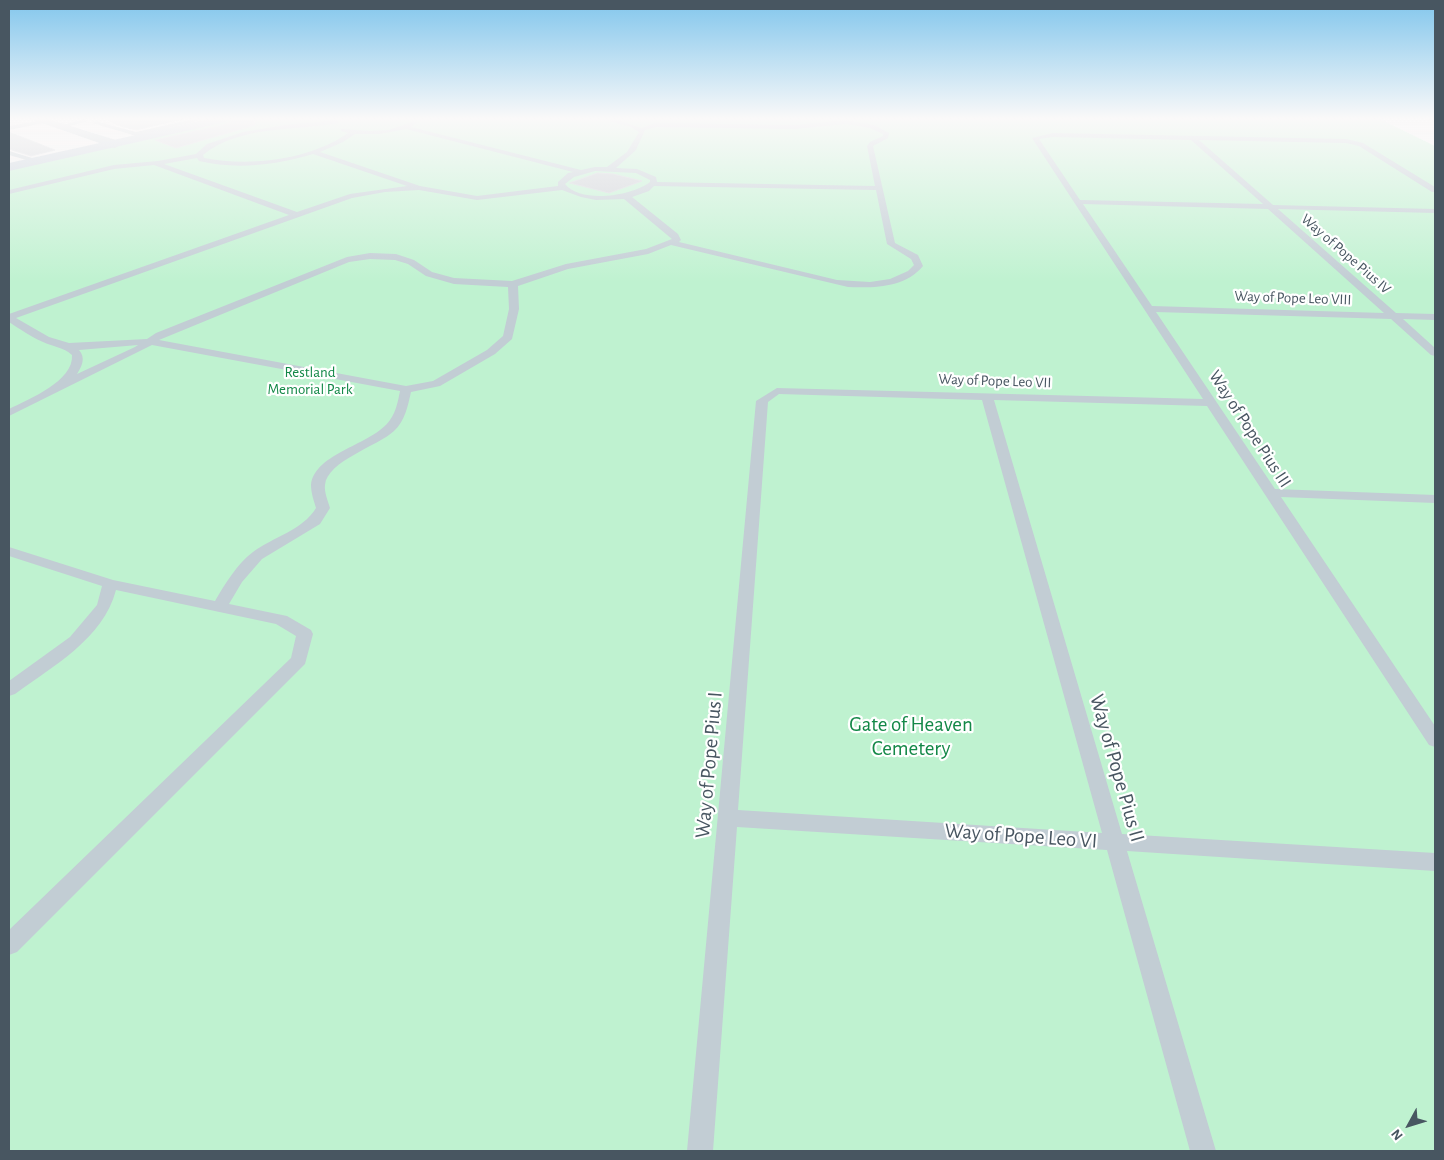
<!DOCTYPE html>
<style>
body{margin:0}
#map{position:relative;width:1444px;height:1160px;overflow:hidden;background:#f4f2f2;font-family:"Alegreya Sans",sans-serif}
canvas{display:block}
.frame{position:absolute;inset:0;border:10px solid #485661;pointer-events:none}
.north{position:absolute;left:1384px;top:1100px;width:50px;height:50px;-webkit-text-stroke:4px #fff;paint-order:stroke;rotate:231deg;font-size:14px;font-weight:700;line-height:20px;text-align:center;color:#485661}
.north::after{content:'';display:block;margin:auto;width:18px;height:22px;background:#485661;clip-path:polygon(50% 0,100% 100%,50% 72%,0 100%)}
</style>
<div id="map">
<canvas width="1444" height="1160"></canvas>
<div class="frame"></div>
<div class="north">N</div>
</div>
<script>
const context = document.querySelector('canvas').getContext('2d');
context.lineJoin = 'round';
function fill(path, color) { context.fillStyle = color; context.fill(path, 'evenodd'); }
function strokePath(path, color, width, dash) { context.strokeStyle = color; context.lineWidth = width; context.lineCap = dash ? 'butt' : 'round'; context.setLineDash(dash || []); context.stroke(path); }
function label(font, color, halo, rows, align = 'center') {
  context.font = font + ' "Alegreya Sans",sans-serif'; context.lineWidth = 4.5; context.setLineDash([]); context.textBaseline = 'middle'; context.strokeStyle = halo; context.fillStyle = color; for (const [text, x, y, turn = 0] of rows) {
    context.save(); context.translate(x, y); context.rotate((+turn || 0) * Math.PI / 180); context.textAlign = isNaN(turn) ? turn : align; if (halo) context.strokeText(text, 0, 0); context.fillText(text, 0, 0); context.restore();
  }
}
const green = new Path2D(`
 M226,119h1154l55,27v1005h-1426v-984z`);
const building = new Path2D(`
 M106,119h76l-46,11 -19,-5z
 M233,119h21l1,6 -79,23 -21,-8 71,-16z
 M9,132l46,18 -24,6 -22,-7z
 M598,173l15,1 29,7 -33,12 -39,-10z`);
const lane = new Path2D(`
 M84,119l5,2 -30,8 -3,-2z
 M193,119h13l-70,17 -44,-13 3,-2 41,11z
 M602,119h12l27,9 14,-5 140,2 51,-5 28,5 15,8 -1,5 -15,8 22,97 23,12 5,11c-18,22 -49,22 -75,21l-177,-42 -23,9 -80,15 -50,17 1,23 -7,30 -17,15 -55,32 -29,6c-3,13 -6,29 -17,39 -16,15 -67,30 -69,54 -1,7 3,16 5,23l-10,16 -58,35 -20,23 -13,22 58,12 24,14 2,4 -8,30 -288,288 -8,3v-25l282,-272 5,-22 -20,-12 -160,-34c-13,49 -63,76 -101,104l-6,2v-15l61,-44 27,-32 5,-19 -93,-30v-9l104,33 102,21c10,-17 22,-37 38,-49 20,-15 50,-22 63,-44 -2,-7 -5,-15 -5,-23 4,-33 62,-40 79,-65 6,-8 8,-19 10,-29l-248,-46 -143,71v-7c20,-10 65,-28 63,-54 -9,-8 -18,-8 -29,-13 -12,-5 -23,-13 -34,-20v-8l280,-99 -135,-50 -40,4 -105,25v-4l105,-25 44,-4 38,-7 11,-10 36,-12 42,-7 52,-5 2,3c-45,8 -99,2 -136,32l1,3c45,9 106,2 144,-25l-7,-2v-2l29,2 19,-1 25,-9 3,2 -6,4 170,43 14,-3h12l20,-15 12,-20 -8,-5zM846,124l24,4 13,6v2l-13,6 -3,4 8,40 -218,-4 -1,-5 -19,-8 -21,-1 20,-18 9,-20 11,-3 139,2zM406,129l167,43 -5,1 -10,9v4l-81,10 -57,-10 -100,-34 23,-10 12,-8h24zM313,154l94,32 -57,8 -53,18 -133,-48 33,-6 2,3c37,9 78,4 114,-7zM595,171l41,2 14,7v2c-18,14 -69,22 -85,2l9,-7zM654,186l222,4 11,54 24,15 3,6 -6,6 -18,8 -20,3 -33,-2 -158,-38 2,-2 -3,-6 -46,-37 17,-6zM419,190l58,10 85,-10 19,7 15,3 28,-1 48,40 -26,10 -80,15 -54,17 -58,-3 -22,-6 -18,-12 -18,-6 -26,-1 -23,4 -191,76 -9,6 -78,4 -20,-6 -33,-19 336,-120 33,-6zM370,259l25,1 13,4 18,12 28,8 54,3 1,22 -6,27 -16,14 -54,31 -27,5 -247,-46 190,-78zM138,345l-3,2 -58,27c5,-8 9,-16 2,-24z
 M1428,119h7v4z
 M42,120l2,3 -35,7v-4z
 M1053,133l293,6 17,4 72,44v5h-3l-73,-46 -13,-3 -147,-3 74,65 162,4v4l-157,-4 118,104 39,1v6l-32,-1 32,29v8l-4,-1 -40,-36 -235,-7 119,177 160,6v8l-154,-6 154,229v21l-6,-2 -222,-339 -213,-6 128,434 313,19v18l-308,-20 89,300h-26l-83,-301 -370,-23 -24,324h-26l69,-750 21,-13 426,11 -171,-261zM1053,137l138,3 72,64 -183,-4 -41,-61zM1083,204l185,5 116,104 -232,-7zM779,394l203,6 120,433 -364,-23 30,-408z
 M9,151l30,9 1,1 -3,2 -28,-8z`);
const street = new Path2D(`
 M30,119h18l71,22 2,3 -6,4 -4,-1z`);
const secondary = new Path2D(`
 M208,119h23l-5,3 -217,49v-8z`);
const farStreetnames = [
 ["Way of Pope Pius IV",1346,254,41],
 ["Way of Pope Leo VIII",1293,298,2],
 ["Way of Pope Leo VII",995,381,2]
];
const farParknames = [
 ["Restland",310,372],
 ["Memorial Park",310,389]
];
const streetNames = [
 ["Way of Pope Pius III",1250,429,57]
];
const nearParknames = [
 ["Gate of Heaven",911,725],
 ["Cemetery",911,749]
];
const nearStreetnames = [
 ["Way of Pope Pius I",709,765,-85],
 ["Way of Pope Pius II",1117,768,74],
 ["Way of Pope Leo VI",1021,836,4]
];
fill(green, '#bff2d0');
fill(building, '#cdd1d6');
strokePath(building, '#d5d8dd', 1);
fill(lane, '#c2cdd4');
fill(street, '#c2cdd4');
fill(secondary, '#c2ced9');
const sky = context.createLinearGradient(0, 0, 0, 282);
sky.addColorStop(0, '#82c6ec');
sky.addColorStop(0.42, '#faf9f9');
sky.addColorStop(1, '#faf9f900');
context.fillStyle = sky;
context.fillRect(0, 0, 1444, 282);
label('15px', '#485661', '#fff', farStreetnames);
label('15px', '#138847', '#fff', farParknames);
label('18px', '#485661', '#fff', streetNames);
label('21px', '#138847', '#fff', nearParknames);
label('21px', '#485661', '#fff', nearStreetnames);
</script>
